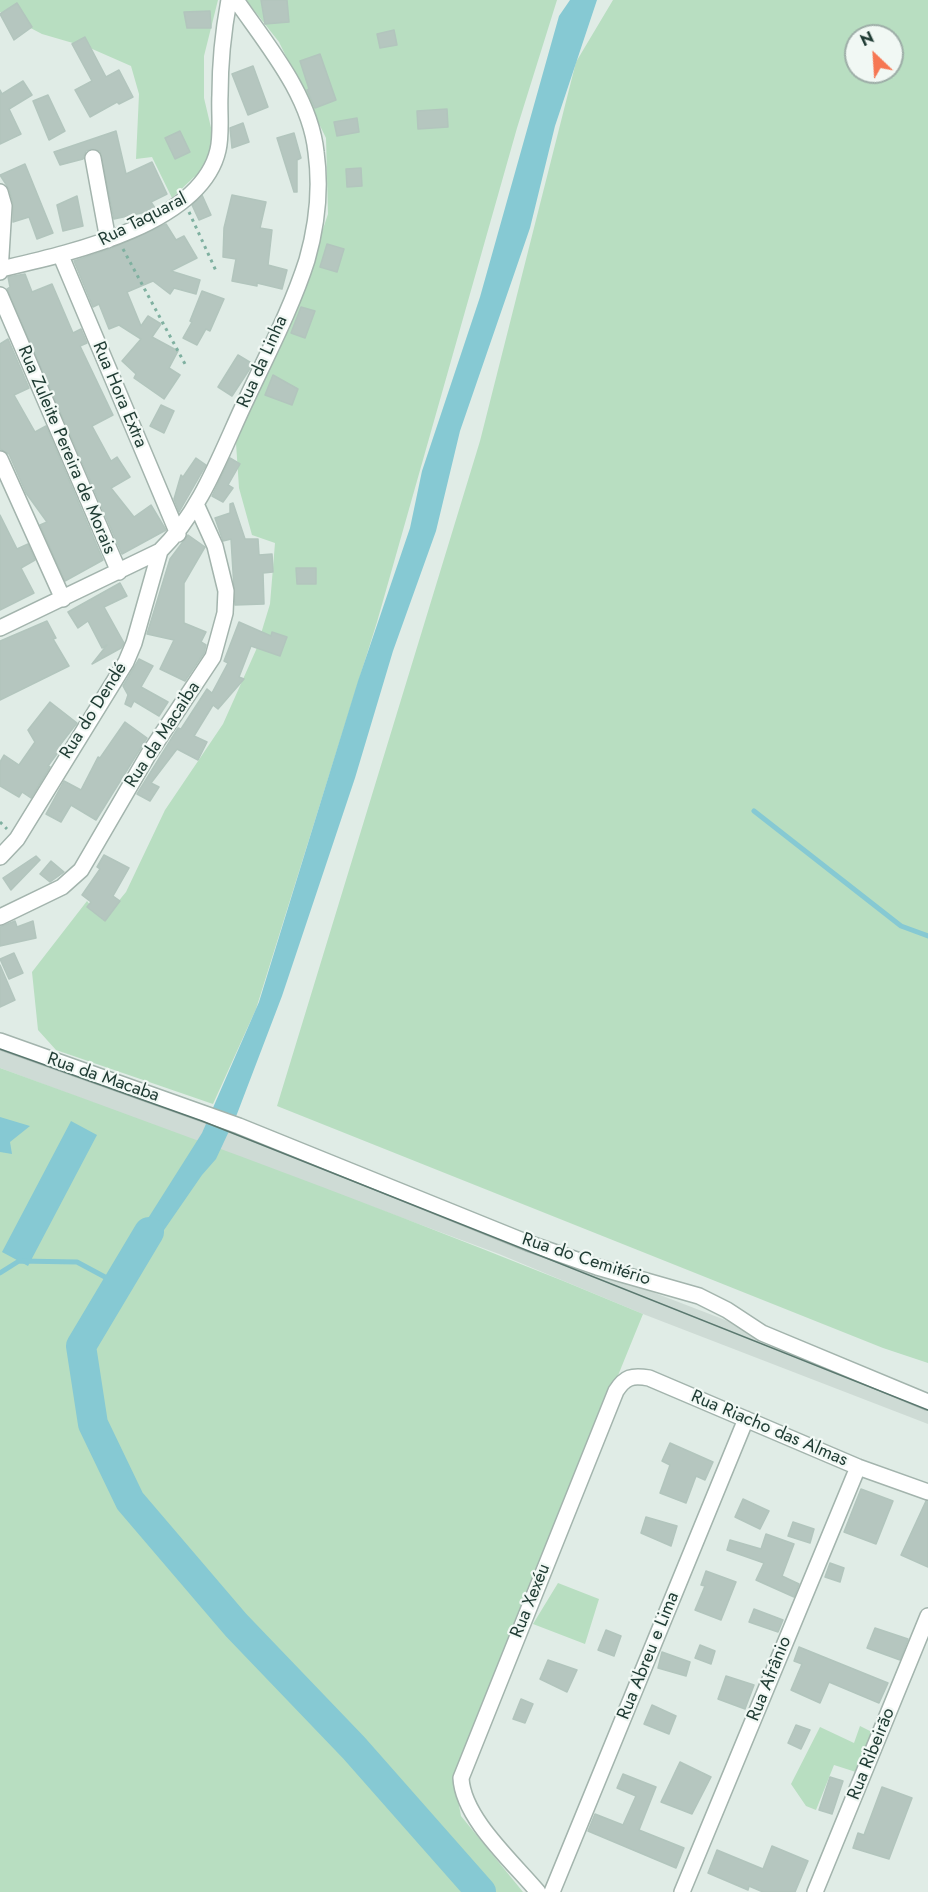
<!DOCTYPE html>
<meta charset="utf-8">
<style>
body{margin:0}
#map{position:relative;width:928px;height:1892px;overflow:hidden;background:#e0ece6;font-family:Jost,sans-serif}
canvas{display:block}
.north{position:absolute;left:844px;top:24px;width:60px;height:60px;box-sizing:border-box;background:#f1f8f4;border:2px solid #9dada7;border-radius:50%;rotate:335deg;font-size:16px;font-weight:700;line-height:24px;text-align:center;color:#203c34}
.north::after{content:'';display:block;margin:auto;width:21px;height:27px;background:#f67753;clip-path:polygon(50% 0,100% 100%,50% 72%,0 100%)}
</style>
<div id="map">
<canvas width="928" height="1892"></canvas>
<div class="north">N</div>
</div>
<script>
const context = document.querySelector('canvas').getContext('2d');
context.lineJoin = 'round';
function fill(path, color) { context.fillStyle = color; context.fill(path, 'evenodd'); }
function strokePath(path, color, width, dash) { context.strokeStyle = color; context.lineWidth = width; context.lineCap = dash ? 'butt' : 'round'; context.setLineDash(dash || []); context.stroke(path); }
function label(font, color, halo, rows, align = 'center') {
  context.font = font + ' Jost,sans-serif'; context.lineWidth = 4.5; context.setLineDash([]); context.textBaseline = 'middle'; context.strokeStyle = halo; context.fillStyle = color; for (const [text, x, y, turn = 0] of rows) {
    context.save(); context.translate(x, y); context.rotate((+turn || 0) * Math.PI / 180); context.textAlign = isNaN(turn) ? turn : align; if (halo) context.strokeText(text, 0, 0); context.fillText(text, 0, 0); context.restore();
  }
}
const built = new Path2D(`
 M0,1041l720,277 208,84v22l-285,-110 -144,-60 -499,-186z`);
const green = new Path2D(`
 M0,0h218l-14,56v42l8,34 -1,39 -17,6 -22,21 -20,-41 -16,2 3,-65 -8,-28 -41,-18 -48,-14 -42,-22z
 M246,0h311l-40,128 -140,494 -121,387 -43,95 -157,-54 -18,-20 -6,-58 55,-71 16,19 23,-28 39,-82 58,-86 33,-74 14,-46 5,-61 -23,-8 -13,-47 -3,-45 70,-163 22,-66 -2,-76 -47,-96z
 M613,0h315v1363l-45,-15 -606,-242 203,-665 96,-379zM856,36h36v36h-36z
 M0,1068c216,79 431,157 643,246l-189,465 7,37 62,76h-523z
 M558,1583l41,16 -14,45 -52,-20z
 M860,1726l16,8 -17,39 -25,-8 -18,45 -10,-4 -15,-22 29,-57 34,16z`);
const water = new Path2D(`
 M570,0h27l-42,126 -25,102 -70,203 -24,100 -43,120 -38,127 -73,218 -45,118 -21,45 -14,16 -69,100 -12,-14 81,-128 57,-131 99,-321 52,-153 12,-57 58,-174 79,-281z
 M0,1117l30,9 -20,16 2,12 -12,-2z
 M71,1121l26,14 -69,131 -26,-14z`);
const stream = new Path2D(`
 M754,811l147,115 27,10
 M0,1273l19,-12 58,1 41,22`);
const river = new Path2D(`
 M149,1232l-68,114 12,78 37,77 106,124 118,123 127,144`);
const building = new Path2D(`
 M261,0h26l2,22 -24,2z
 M17,3l15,24 -18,13 -14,-26z
 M210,11l1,17h-24l-3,-16z
 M394,30l3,15 -17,3 -3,-14z
 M85,37l21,40 13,-7 14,27 -14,7 -2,-2 -27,15 -15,-27 17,-9 -20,-37z
 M320,54l16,46 -21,8 -8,-18 2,-1 -9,-28z
 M253,66l15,41 -20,8 -16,-41z
 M23,81l9,14 -23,14 12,25 -21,10v-54l2,4z
 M48,95l17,36 -16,9 -16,-39z
 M447,109l1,18 -30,2 -1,-18z
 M357,118l2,14 -22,4 -3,-14z
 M243,123l6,19 -17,6 -2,-20z
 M116,131l10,43 26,-12 15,32 -16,8 4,6 -9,4 -32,7 -14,-68 -9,-2 -5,2 -3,8 -23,6 -6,-13z
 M180,131l10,21 -15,7 -10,-21z
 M294,133l7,25 -4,2v32h-3l-17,-54z
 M25,164l28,69 -16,6 -8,-22 -16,5v-19l-4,-14 -9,-14z
 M361,168l1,18 -15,1 -1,-18z
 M202,195l9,20 -12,5 -7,-15z
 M232,195l34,7 -6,26 12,2 -4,35 19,5 -5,19 -25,-6v3l-25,-5 4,-22 -13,-2 1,-29z
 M77,196l6,30 -20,5 -6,-26z
 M166,224l10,16 8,-4 13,22 -26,13 29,9 -4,14 -22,-6 -4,6 -17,-13 -26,11 14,34 7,-10 13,8 -9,13 26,14 -9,17 11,7 -16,24 -30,-21 2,-4 -14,-13 19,-22 -22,-14 -10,4 -10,-25 -6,3 -19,-46 36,-12z
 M327,244l17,5 -7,23 -17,-5z
 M25,274l7,18 20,-8 21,49 8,-4 6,14 -7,3 33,69 -21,11 19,35 6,-4 13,20 -19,11 23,29 17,-12 15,25 -44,24 -115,-265 3,-2 -2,-10z
 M202,291l22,8 -14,32 -4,-2 -9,16 -14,-7 9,-16 -2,-1z
 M301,307l14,4 -10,27 -14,-5z
 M8,339l21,49 -15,7 21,37 11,-6 57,134 -38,21 -25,-56 7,-3 -21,-29 -17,-39 -9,-5v-105z
 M238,355l15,9 -21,32 -14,-9z
 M273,375l25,14 -6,16 -27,-10z
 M161,405l13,6 -10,22 -14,-7z
 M196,458l10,7 -27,47 -5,-13 7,-24 2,2z
 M230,458l10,6 -12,21 5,3 -10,14 -11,-6z
 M233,503l12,36h13l1,16 13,-1 1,18 -10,1 1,31 -29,1 -4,-66 -8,2 -8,-23 15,-5v-9z
 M0,515l17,34 11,-5 7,16 -14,8 13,25 -34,17z
 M188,535l17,12 -21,36v40l22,9 -5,10 5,3 -2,8 -19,28 -25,-12 14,-29 -27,-6 23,-75z
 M296,568h20v16h-19z
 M120,583l7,13 -23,11 20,36 -3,5 -29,16 15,-19 -5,3 -14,-27 -10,7 -10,-16z
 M47,621l9,17 -3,1 16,27 -69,34v-59z
 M239,622l32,14 1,-4 15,5 -7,19 -29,-10 -12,31 5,2 -26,30 -5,-4 -19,31 13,6 -9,18 -21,-11 -26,34 8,4 -9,14 -13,-7 41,-66 3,1 26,-40 5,4 16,-30 -4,-2z
 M139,659l14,7 -12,21 27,15 -9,14 -25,-15 -3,6 -6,-3 3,-9 -5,-9z
 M50,702l27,21 -17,22 2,2 -14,19 2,1 -19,31 -9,-6 -3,5 -19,-11v-24l4,-7 15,10 16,-23 -7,-12z
 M125,722l22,16 -51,82 -25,-15 -10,17 -15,-8 18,-33 17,9 17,-33 2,1z
 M104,855l25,13 -16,28 7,5 -15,20 -18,-14 4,-5 -9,-7 18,-26 -3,-2z
 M36,856l4,4 -29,30 -8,-12z
 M51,861l13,11 -14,10 -10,-8z
 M15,921l2,6 16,-6 3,17 -36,8v-19z
 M14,953l9,20 -14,6 -9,-20z
 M0,965l15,35 -15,7z
 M670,1443l43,19 -8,18 -9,-4 -10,27 -26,-10 10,-28 -8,-4z
 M861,1489l32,12 -17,43 -32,-12z
 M743,1499l26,12 -9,18 -25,-12z
 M926,1501l2,1v65l-27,-12z
 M646,1517l31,9 -6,20 -30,-13z
 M793,1522l21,7 -4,14 -22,-7z
 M766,1534l28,10 -12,32 17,8 -5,13 -38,-17 8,-17 -37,-13 3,-10 31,9z
 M830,1563l14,5 -4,14 -15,-5z
 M706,1571l30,11 -15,38 -26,-10 10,-24 -4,-1z
 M754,1609l29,11 -5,12 -29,-10z
 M875,1628l33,11 -8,21 -33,-12z
 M606,1630l15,6 -7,20 -16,-6z
 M700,1645l15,6 -4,13 -16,-6z
 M799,1647l89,36 -9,20 -50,-21 -9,21 -29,-13 11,-26 -8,-3z
 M662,1652l28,10 -4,14 -28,-8z
 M548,1660l29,10 -10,22 -27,-13z
 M726,1676l28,9 -9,24 -27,-10z
 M521,1699l12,5 -8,19 -12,-4z
 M652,1705l24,11 -7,18 -25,-10z
 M796,1725l14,5 -9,19 -13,-6z
 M680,1762l31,15 -19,37 -31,-12z
 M623,1774l33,13 -17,43 45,18 -8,20 -88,-37 7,-17 28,11 13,-29 -19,-8z
 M830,1777l13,4 -11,33 -13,-4z
 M882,1787l30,11 -23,61 -36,-11 5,-15 6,2z
 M772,1846l36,15 -13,31h-32l-14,-6 -1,4 -40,-17 9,-23 46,19z`);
const path = new Path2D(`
 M189,212l28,61
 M123,249l62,115
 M0,822l7,7`);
const street = new Path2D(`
 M93,158l15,82
 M0,192l4,14 -4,66
 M61,256l117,278
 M1,269c65,-15 200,-44 217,-119 4,-17 1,-38 2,-55 0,-32 3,-63 9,-95
 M0,295l119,277
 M0,459l63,140
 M0,628l160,-77c42,-41 62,-101 87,-153 21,-45 45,-91 60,-138 10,-35 14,-72 9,-108 -6,-57 -49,-107 -80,-152
 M0,857l17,-18 109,-177 8,-19 26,-92
 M0,917l62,-30 19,-17 67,-115 65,-98 12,-44 1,-22 -11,-45 -19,-42
 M0,1041l239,85 289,117 69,24 102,29 28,14 35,23 166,69
 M538,1892c-26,-31 -75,-74 -77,-114l155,-387c9,-14 16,-16 33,-13l209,89 70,25
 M552,1892l194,-473
 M682,1892l176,-425
 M815,1892l113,-276`);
const tram = new Path2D(`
 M0,1049l202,72 726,289`);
const streetNames = [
 ["Rua Taquaral",143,220,-27],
 ["Rua da Linha",263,362,-66],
 ["Rua Hora Extra",119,395,67],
 ["Rua Zuleite Pereira de Morais",66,450,67],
 ["Rua do Dendé",94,711,-58],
 ["Rua da Macaiba",163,735,-57],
 ["Rua da Macaba",103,1078,19],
 ["Rua do Cemitério",586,1260,18],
 ["Rua Riacho das Almas",769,1429,23],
 ["Rua Xexéu",531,1601,-68],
 ["Rua Abreu e Lima",649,1656,-68],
 ["Rua Afrânio",770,1679,-68],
 ["Rua Ribeirão",872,1754,-68]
];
fill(built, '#cedbd5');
fill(green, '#b8dec1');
fill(water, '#86c9d3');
strokePath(stream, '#86c9d3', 5);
strokePath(river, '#86c9d3', 30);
fill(building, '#b5c6bf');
strokePath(building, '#b2c5bd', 1.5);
strokePath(street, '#a3b4ad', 18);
strokePath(path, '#7fb0a0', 3, [3, 4.5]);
strokePath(street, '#fff', 15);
strokePath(tram, '#5a786f', 1.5);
label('18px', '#203c34', '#f1f8f4', streetNames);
</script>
